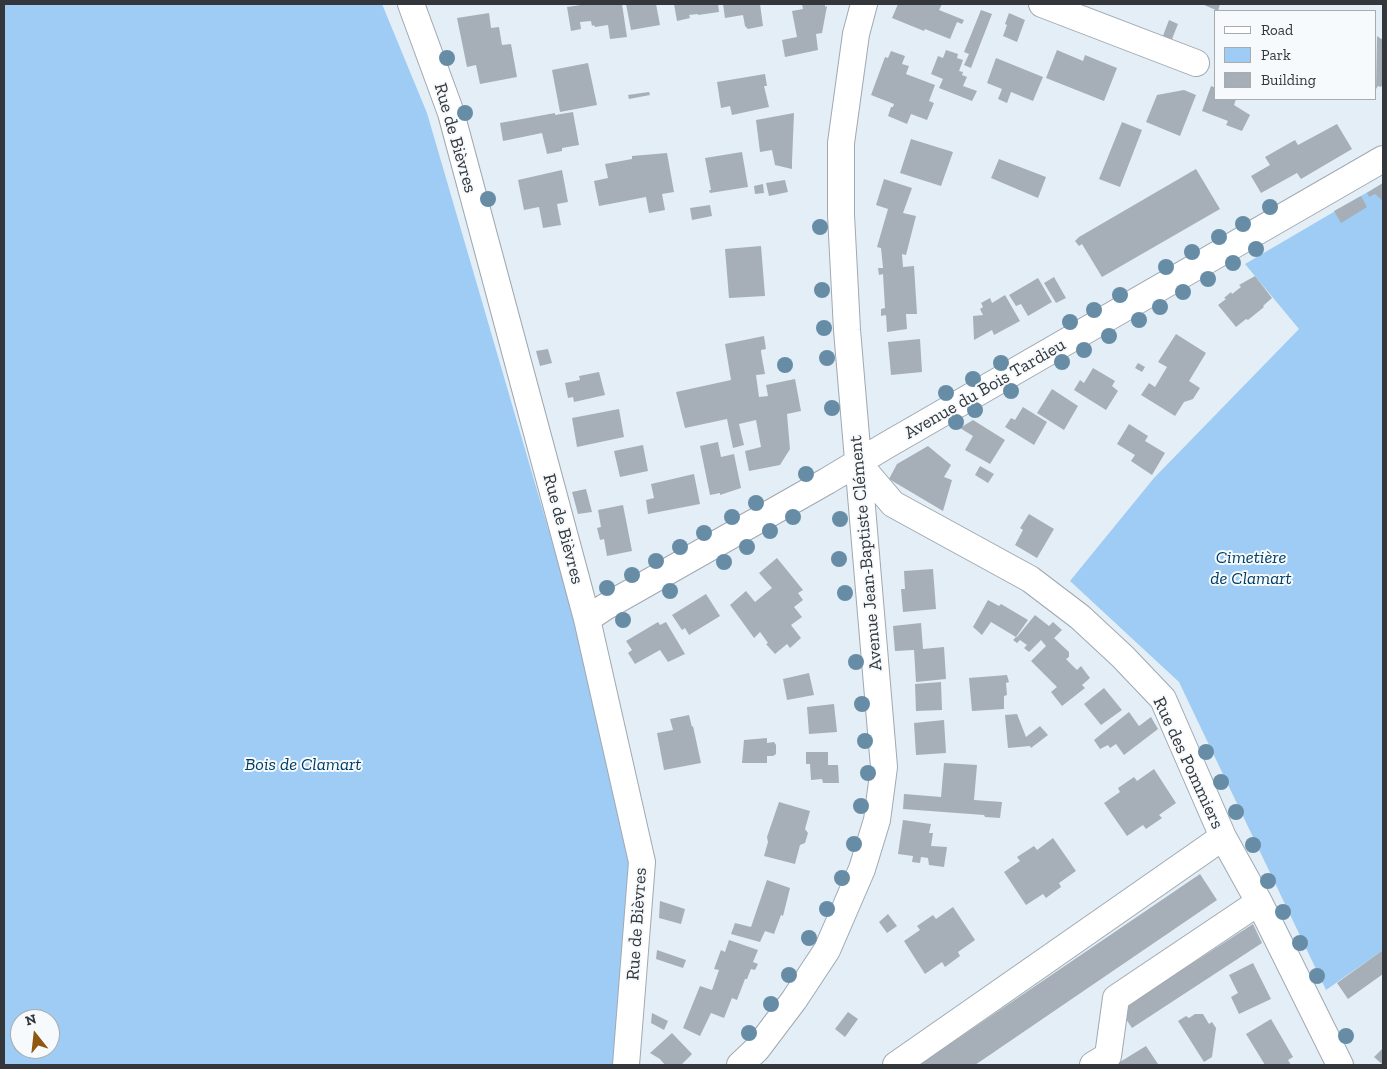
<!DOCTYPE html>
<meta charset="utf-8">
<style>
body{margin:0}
#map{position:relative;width:1387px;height:1069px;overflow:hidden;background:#e4eef6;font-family:"Zilla Slab",serif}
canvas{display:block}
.frame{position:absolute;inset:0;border:5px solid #33363a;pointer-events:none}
.legend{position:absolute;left:1214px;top:10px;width:162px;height:90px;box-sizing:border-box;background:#f6fafd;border:1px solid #a8acaf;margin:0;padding:6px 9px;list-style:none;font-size:15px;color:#33363a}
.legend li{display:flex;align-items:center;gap:10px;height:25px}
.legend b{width:25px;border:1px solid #a8acaf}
.north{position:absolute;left:10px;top:1009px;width:50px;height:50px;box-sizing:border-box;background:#f6fafd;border:1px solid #a8acaf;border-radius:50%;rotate:344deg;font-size:14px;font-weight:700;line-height:20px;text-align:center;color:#33363a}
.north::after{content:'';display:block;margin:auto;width:18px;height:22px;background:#8f570f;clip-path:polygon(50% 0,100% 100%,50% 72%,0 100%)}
</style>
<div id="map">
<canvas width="1387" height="1069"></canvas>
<div class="frame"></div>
<ul class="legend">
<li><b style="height:6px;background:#fff"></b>Road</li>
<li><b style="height:14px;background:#9fccf4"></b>Park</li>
<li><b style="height:14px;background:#a6afb7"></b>Building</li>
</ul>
<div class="north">N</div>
</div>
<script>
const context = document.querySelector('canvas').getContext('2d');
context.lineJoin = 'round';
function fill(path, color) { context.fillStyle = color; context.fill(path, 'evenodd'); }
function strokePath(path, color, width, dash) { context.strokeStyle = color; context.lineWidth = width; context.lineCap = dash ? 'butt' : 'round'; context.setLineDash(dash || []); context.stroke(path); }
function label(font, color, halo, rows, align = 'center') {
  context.font = font + ' "Zilla Slab",serif'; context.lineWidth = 4; context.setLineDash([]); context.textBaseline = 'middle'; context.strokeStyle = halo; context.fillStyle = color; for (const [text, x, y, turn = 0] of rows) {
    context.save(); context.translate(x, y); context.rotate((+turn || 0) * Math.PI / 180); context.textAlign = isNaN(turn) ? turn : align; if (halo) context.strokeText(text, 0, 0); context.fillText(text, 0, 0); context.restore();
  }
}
const green = new Path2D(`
 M4,4h378l45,109 156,535 48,219 -16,198h-611zM20,1019h30v30h-30z
 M1383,183v767l-57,40 -147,-308 -109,-101 84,-103 145,-149 -54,-65z`);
const building = new Path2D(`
 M588,4h34l5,33 -17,2 -2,-14 -13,2 -1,-2 -2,1 -1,-5 -11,1 1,7 -10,2 -4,-24z
 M626,4h30l4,21 -29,5z
 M674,4h44l1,8 -21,3v-1l-9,1 1,3 -13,3z
 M723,4h37l3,22 -15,3 -3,-3 -2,-11 -18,3z
 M802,4h23v3l2,-1 -5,27 -6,1 2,16 -33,7 -3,-17 15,-3 -5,-26 11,-2z
 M898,4h44l-3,6 25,10 -2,4 -5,-2 -7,17 -25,-10 -1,2 -32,-13z
 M1202,4h18l-2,7z
 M981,10l11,4 -21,54 -7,-3 5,-11 -5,-2z
 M489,13l2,15 8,-1 3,18 9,-1 6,33 -37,7 -4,-19 -9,2 -10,-49z
 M1009,13l16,7 -8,22 -14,-6 4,-11 -2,-1z
 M1169,20l9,4 -8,20 -9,-3z
 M1377,36l6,4v44l-2,3 -3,-1 -2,3z
 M946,50l12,4 -1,4 6,2 -4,11 4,1 -1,3 5,2 -4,9 14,5 -5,10 -33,-13 4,-9 -12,-5 7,-18 5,2z
 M1057,50l26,11 2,-6 32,13 -13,33 -58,-23z
 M891,51l14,5 -3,8 7,2 -3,8 29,11 -6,16 5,2 -7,17 -16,-6 -4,10 -19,-8 3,-9h2l1,-3 -23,-9 14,-38 3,1z
 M996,58l47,19 -10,24 -22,-9 -4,11 -9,-4 4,-10 -15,-6z
 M588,63l9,42 -37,7 -8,-42z
 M765,74l2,12h-3l5,21 -37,8 -2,-9 -9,2 -4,-26z
 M1211,86l5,2v11h20l-2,6 16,10 -8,16 -16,-6 2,-4 -26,-10z
 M1184,90l12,5 -16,41 -34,-14 11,-27z
 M649,92l1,3 -21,4 -1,-4z
 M573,112l6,33 -17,3v3l-15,3 -5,-21 -39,8 -3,-18 55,-10v2z
 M794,113l-2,49v7l-17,-4 -3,-15 -12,2 -4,-32z
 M1122,122l20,8 -22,57 -21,-8z
 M1337,124l15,25 -51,30 -4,-6 -36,20 -10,-17 19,-11 -5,-8 30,-17 3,5z
 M911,139l42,13 -12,34 -41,-13z
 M742,152l6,35 -38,6 -1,-3h2l-6,-32z
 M667,153l7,39 -12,2 3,16 -16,3 -3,-16 -47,9 -5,-25 14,-3 -3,-14 27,-5v-3z
 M999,159l47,18 -8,21 -47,-20z
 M1196,169l24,40 -118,68 -20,-33 -3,2 -4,-5 4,-4z
 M562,170l6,32 -11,2 4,21 -18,3 -4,-21 -15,3 -6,-30z
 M884,179l28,9 -9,25 13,3 -10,39 -4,-1 1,13 11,-1 3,48h-11l1,15 -20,3 -1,-17 -5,1v-7l4,-1 -2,-34 -4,1 -1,-7h5l-2,-20 -4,-1 11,-38 -12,-4z
 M785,180l3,12 -19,4 -3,-13z
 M1383,183v18l-8,-7 -6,3 -2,-4z
 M763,184l1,9 -9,1 -1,-8z
 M1361,196l6,11 -26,16 -7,-12z
 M710,205l2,11 -20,4 -2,-12z
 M761,246l4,50 -36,2 -4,-49z
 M1255,276l17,22 -9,8 1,1 -16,13 -2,-1 -10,8 -18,-22 8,-6 -2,-1 7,-6 1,2 9,-7 -2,-2z
 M1054,277l12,21 -10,5 -12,-20z
 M1038,278l14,24 -24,14 -7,-12 -5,2 -7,-11z
 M1005,295l15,26 -26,14 -2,-5 -18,10 -1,-24 10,-1 -3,-6 3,-2 -2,-4 9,-5 2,5z
 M1176,334l30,19 -17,28 11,7 -7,11 -9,3 -9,14 -34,-21 8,-12 6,4 12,-20 -9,-5z
 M764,336l2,13 -5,1v2l4,22 -9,1 3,22 9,-1 -2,-11 29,-6 6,32 -14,3 3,35 -10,16 -31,6 -4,-20 16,-4 -5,-27 -17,4 5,21 -11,3 -6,-29 -42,9 -9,-36 55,-12 -6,-36z
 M920,339l2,33 -31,3 -3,-33z
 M548,349l4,14 -12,3 -4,-15z
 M1138,363l7,4 -3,5 -7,-4z
 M1093,368l22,13 -3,5 6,5 -12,19 -32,-20 6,-10 4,3z
 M599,372l6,23 -31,7 -1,-5 -5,1 -3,-15 15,-3 -1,-4z
 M1052,389l26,17 -14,24 -27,-17z
 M1023,407l24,15 -13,23 -29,-18 6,-9 4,2z
 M619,409l5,28 -47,10 -5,-29z
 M973,420l32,20 -15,24 -25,-14 8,-14 -13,-8z
 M1129,424l19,12 -3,5 20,12 -13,22 -21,-14 4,-6 -18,-11z
 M718,442l3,15 13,-3 7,34 -21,7v-2l-10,2 -10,-49z
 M643,445l5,26 -28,6 -6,-26z
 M928,446l23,19 -7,12 8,3 -9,31 -54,-32 8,-15z
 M980,466l14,8 -6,9 -13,-8z
 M694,474l6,30 -52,10 -2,-14 8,-2 -3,-14z
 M586,489l6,23 -14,2 -6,-22z
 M623,505l9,46 -25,5 -3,-17 -4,1 -3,-12 4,-1 -3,-17z
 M1029,514l25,15 -17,29 -22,-13 8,-15 -3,-2z
 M777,558l26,32 -5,3 5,7 -9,7 8,10 -11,8 10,13 -11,10 -3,-4 -12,10 -9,-10 2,-1 -8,-11 -6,6 -24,-33 16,-14 9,11 17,-14 -13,-15z
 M933,569l3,40 -33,3 -2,-23h4l-1,-18z
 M706,594l14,22 -31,19 -4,-7 -3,2 -10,-15z
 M988,600l11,6 2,-2 27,16 -12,17 -25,-15 -9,13 -9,-8z
 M1035,615l14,11 4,-4 9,8 -8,8 15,14v5l-3,2 11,11 4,-4 9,12 -8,7 3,3 -23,18 -11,-14 6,-5 -26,-26 15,-15 -5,-6 -12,12 -5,-4 3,-3 -7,-5 -3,3 -4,-3 3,-3h1z
 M658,622l2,3 6,-3 19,32 -17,8 -8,-12 -25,14 -7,-11 4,-3 -6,-9z
 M921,623l2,26 21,-2 2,32 -30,3 -2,-32 -19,1 -2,-25z
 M809,673l5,22 -27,5 -4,-21z
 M1007,675l2,7 -3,1 1,12 -3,1v13l-32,2 -3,-33z
 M941,682l1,28 -26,1 -1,-27z
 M1104,688l18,22 -21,15 -17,-21z
 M834,704l3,28 -28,2 -2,-27z
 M1129,712l10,14 12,-9 7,12 -34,26 -8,-11 -6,4 -2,-3 -8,4 -6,-9z
 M1017,714l9,23 14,-11 8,9 -17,13 -1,-2 -22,2 -3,-33z
 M689,715l3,12 1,-1 8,37 -37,7 -7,-37 16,-3 -3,-11z
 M944,720l2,33 -30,2 -2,-32z
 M767,738v5l7,-1 2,3v9l-3,2h-6v7h-25l2,-23z
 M806,752h22v13h10l1,18h-16l-1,-4 -11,1 -1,-16h-4z
 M944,763l33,2 -3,35 28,2 -2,16 -15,-1 -1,-2 -81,-6 1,-15 37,3z
 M1154,769l22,34 -17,12 3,3 -16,11 -3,-4 -16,11 -23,-33 16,-11 -2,-4 16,-11 3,4z
 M779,802l31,9 -5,18 3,4 -3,10 -5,2 -5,19 -31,-8 4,-14 -1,-5z
 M903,820l28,4 -2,9h4l-2,13 16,1 -3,20 -15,-2 -1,-7 -7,-1 -1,6 -8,-1 1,-6 -15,-2z
 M1053,838l23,33 -17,12 2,4 -15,11 -3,-4 -17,11 -22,-33 16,-11 -3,-4 17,-11 3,4z
 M1200,874l17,26 -242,165h-56z
 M767,880l23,8 -7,28 -2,-1 -7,19 -9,-3 -5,11 -29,-8 4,-11 16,4z
 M660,901l25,8 -4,15 -22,-6z
 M953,907l22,33 -17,12 2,4 -15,11 -3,-5 -17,12 -21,-33 16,-11 -3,-4 16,-11 3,4z
 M888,914l9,12 -10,7 -8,-11z
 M1253,924l9,19 -130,85 -12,-18z
 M729,940l29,10 -5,12 5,2 -3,6 -4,-1 -4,10h-2l-8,21 -5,-2 -8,20 -13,-5 -11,23 -17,-8 17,-42 12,4 7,-20 -5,-1 7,-19 4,2z
 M657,950l29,10 -3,8 -27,-9z
 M1383,950v24l-35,25 -11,-16z
 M1253,963l18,36 -32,15 -8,-17 7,-4 -9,-18z
 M848,1012l10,7 -13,18 -10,-8z
 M652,1013l16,8 -4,9 -13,-7z
 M1195,1014h8l6,10 3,-2 4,6 -4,29 -8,5 -26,-41 8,-5 3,2z
 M1271,1019l22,38 -5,3 3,5h-26l-19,-31z
 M672,1033l20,21 -11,11h-16l-5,-6 -10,-6z
 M1146,1046l12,18 -43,1z
 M1383,1048v17l-9,-8z`);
const minor = new Path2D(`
 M411,4l40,109 136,506 55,243 -16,203
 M1042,4l154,59
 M858,463l35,41 137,75 50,38 43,40 40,42 60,138 36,65 81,163
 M587,619l18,-12 222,-126 60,-36 496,-286
 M740,1065l17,-16 37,-49 33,-50 35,-81 15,-49 7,-53 -37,-437 -6,-115v-72l15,-109 8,-30
 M896,1065l327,-228
 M1093,1065l15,-9 8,-58 143,-96`);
const trees = [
 [447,58],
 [465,113],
 [488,199],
 [1270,207],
 [1243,224],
 [820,227],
 [1219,237],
 [1256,249],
 [1192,252],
 [1233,263],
 [1166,267],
 [1208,279],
 [822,290],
 [1183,292],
 [1120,295],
 [1160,307],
 [1094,310],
 [1139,320],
 [1070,322],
 [824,328],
 [1109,336],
 [1084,350],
 [827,358],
 [1062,362],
 [1001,363],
 [785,365],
 [973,379],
 [1011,391],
 [946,393],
 [832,408],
 [975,410],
 [956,422],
 [806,474],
 [756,503],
 [732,517],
 [793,517],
 [840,519],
 [770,531],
 [704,533],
 [680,547],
 [747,547],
 [839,559],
 [656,561],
 [724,562],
 [632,575],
 [607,588],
 [670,591],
 [845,593],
 [623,620],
 [856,662],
 [862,704],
 [865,741],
 [1206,752],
 [868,773],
 [1221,782],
 [861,806],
 [1236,812],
 [854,844],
 [1253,845],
 [842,878],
 [1268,881],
 [827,909],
 [1283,912],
 [809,938],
 [1300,943],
 [789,975],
 [1317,976],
 [771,1004],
 [749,1033],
 [1346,1036]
];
const streetNames = [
 ["Rue de Bièvres",455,138,74],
 ["Avenue du Bois Tardieu",985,389,-30],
 ["Rue de Bièvres",563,529,75],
 ["Avenue Jean-Baptiste Clément",866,553,-95],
 ["Rue des Pommiers",1188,763,65],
 ["Rue de Bièvres",637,924,-86]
];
const parkNames = [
 ["Cimetière",1251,558],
 ["de Clamart",1251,579],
 ["Bois de Clamart",303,765]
];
fill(green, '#9fccf4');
fill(building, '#a6afb7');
strokePath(minor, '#a0a9b1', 28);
strokePath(minor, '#fff', 26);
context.fillStyle = '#678da6';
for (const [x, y] of trees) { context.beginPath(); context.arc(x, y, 8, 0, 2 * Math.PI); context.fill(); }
label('18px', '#33363a', '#f6fafd', streetNames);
label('italic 18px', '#003d65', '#f6fafd', parkNames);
</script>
